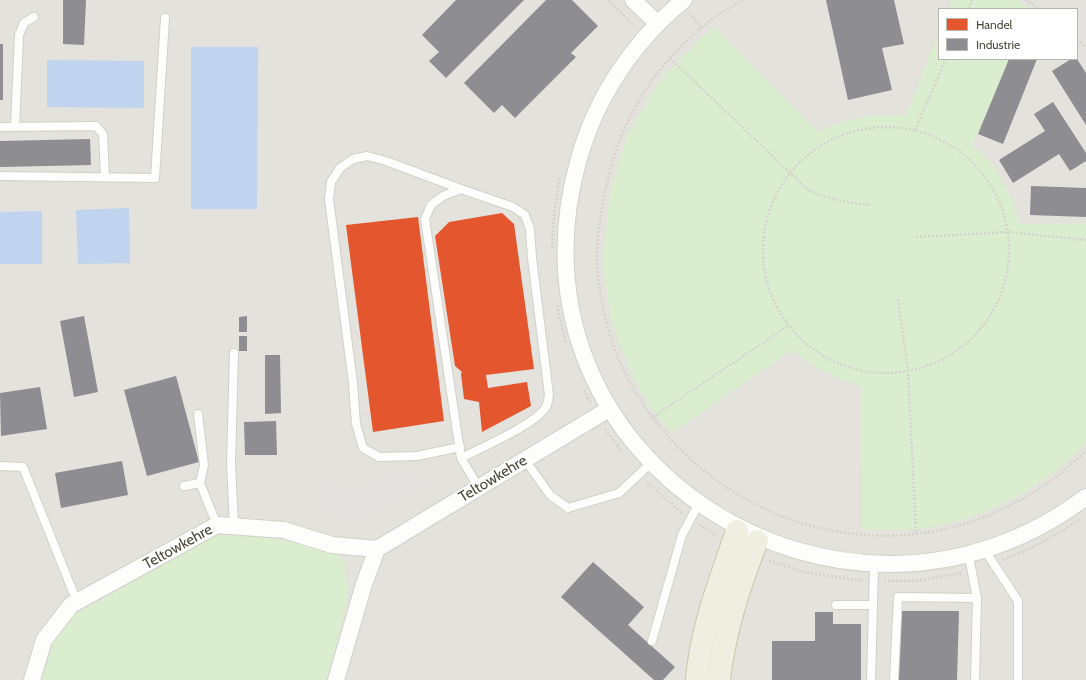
<!DOCTYPE html>
<style>
body{margin:0}
#map{position:relative;width:1086px;height:680px;overflow:hidden;background:#f3f3ee;font-family:Cabin,sans-serif}
canvas{display:block}
.legend{position:absolute;left:938px;top:8px;width:140px;height:52px;box-sizing:border-box;background:#fff;border:1px solid #b7b5b0;margin:0;padding:5px 7px;list-style:none;font-size:12px;color:#4a4739}
.legend li{display:flex;align-items:center;gap:8px;height:20px}
.legend b{width:20px;border:1px solid #b7b5b0}
</style>
<div id="map">
<canvas width="1086" height="680"></canvas>
<ul class="legend">
<li><b style="height:11px;background:#e4572e"></b>Handel</li>
<li><b style="height:11px;background:#8d8d92"></b>Industrie</li>
</ul>
</div>
<script>
const context = document.querySelector('canvas').getContext('2d');
context.lineJoin = 'round';
function fill(path, color) { context.fillStyle = color; context.fill(path, 'evenodd'); }
function strokePath(path, color, width, dash) { context.strokeStyle = color; context.lineWidth = width; context.lineCap = dash ? 'butt' : 'round'; context.setLineDash(dash || []); context.stroke(path); }
function label(font, color, halo, rows, align = 'center') {
  context.font = font + ' Cabin,sans-serif'; context.lineWidth = 4; context.setLineDash([]); context.textBaseline = 'middle'; context.strokeStyle = halo; context.fillStyle = color; for (const [text, x, y, turn = 0] of rows) {
    context.save(); context.translate(x, y); context.rotate((+turn || 0) * Math.PI / 180); context.textAlign = isNaN(turn) ? turn : align; if (halo) context.strokeText(text, 0, 0); context.fillText(text, 0, 0); context.restore();
  }
}
const industrial = new Path2D(`
 M0,0h1086v680h-1086zM939,9h138v50h-138z`);
const green = new Path2D(`
 M952,0h64l15,9h-83z
 M713,26l105,106c33,-15 52,-18 88,-17l33,-83v27h71l-38,86 21,20 17,29 10,30 66,-1v220c-40,43 -96,74 -154,84 -23,4 -47,3 -70,3l-1,-144c-26,-8 -48,-18 -69,-36l-120,83 -25,-30 -17,-32 -19,-51 -8,-57 6,-65 18,-63 34,-56z
 M217,535h34l64,10 24,9 6,9 3,35 -19,77 -5,5h-282l12,-41 16,-22z`);
const parking = new Path2D(`
 M396,463l42,17 -64,39 -22,1 -27,-1 -13,-7 6,-35 29,6 18,-1 17,-7z`);
const water = new Path2D(`
 M191,47h67l-1,162h-66z
 M47,60l97,1v47l-97,-1z
 M129,208l1,55 -52,1 -2,-54z
 M42,211v53h-42v-52z`);
const shops = new Path2D(`
 M502,213l12,11 20,145 -48,6 2,13 39,-6 4,24 -49,26 -3,-30 -15,-3 -3,-25 1,-2 -7,-6 -20,-130 14,-14z
 M418,217l26,204 -71,11 -27,-207z`);
const industry = new Path2D(`
 M63,0h23l-2,45 -21,-1z
 M456,0h68l-78,78 -17,-17 10,-9 -17,-17z
 M546,0h26l26,26 -27,27 5,4 -61,61 -13,-13 -8,8 -30,-30z
 M826,0h68l10,44 -22,4 10,42 -44,10z
 M0,44h3v56h-3z
 M1009,59h28l-34,85 -25,-10z
 M1071,59h6l9,14v52l-34,-54z
 M1053,102l33,51v8l-16,10 -11,-17 -46,29 -14,-23 46,-29 -11,-17z
 M90,139l1,26 -91,2v-26z
 M1031,186l55,2v29l-56,-2z
 M84,316l14,76 -24,5 -14,-76z
 M247,316v16h-8v-15z
 M239,336h8v15h-8z
 M265,355h15l1,58 -16,1z
 M176,376l23,86 -52,14 -23,-86z
 M40,387l7,42 -46,7 -1,-43z
 M276,421l1,34h-32l-1,-33z
 M122,461l6,34 -67,13 -6,-35z
 M593,562l51,45 -16,18 47,42 -12,13h-9l-93,-83z
 M900,611h59l-2,69h-60z
 M815,612h18v12h28v56h-89v-39h43z`);
const path = new Path2D(`
 M609,0l26,27
 M743,0c-66,34 -117,103 -134,174 -6,27 -12,55 -12,83 -1,24 10,74 19,96 61,147 229,224 378,160 34,-15 67,-36 92,-63
 M1026,0l14,9
 M969,9l3,-9
 M690,13l11,14
 M1077,39l9,8
 M670,58l138,132c22,10 38,12 61,15
 M763 250a123 123 0 1 1 246 0a123 123 0 1 1-246 0Z
 M915,130l31,-71
 M916,237l92,-5 78,8
 M552,248l2,-33 6,-38
 M898,299l10,72 8,163
 M557,305l9,40
 M584,390l7,14
 M653,417l136,-92
 M605,429l17,23
 M647,482l35,31
 M699,525l18,11
 M1003,560c27,-11 53,-24 76,-41
 M769,561l35,11 59,9
 M884,581h31l47,-8`);
const service = new Path2D(`
 M0,127l96,-1 7,8 2,43
 M15,127l4,-92 5,-12 10,-6
 M0,176l155,2 10,-160
 M234,353l-3,110 3,63
 M198,414l6,51 -4,18
 M460,447l-43,9 -38,1 -16,-9 -7,-24 -3,-41 -24,-184 2,-17 9,-14 13,-9 14,-3 19,5 75,28
 M461,458c20,-10 75,-34 85,-51 2,-3 2,-8 3,-12l-17,-137 -2,-29 -5,-14 -12,-8 -52,-18 -18,7 -12,9 -6,14 36,239 18,30
 M525,460l25,35 18,13 51,-15 31,-29
 M0,466l23,1 54,135
 M184,486l16,-3 17,42
 M986,552l32,49v79
 M969,557l8,41 -2,82
 M836,605h37
 M652,641l30,-106 15,-28
 M871,680l3,-112
 M894,680l4,-83 79,1`);
const minor = new Path2D(`
 M633,0l25,24
 M684,0c-51,41 -89,99 -106,162 -83,299 265,518 508,335
 M32,680l12,-40 27,-35 146,-80 67,5 48,15 45,4 232,-140
 M336,680l28,-96 13,-35`);
const trunk = new Path2D(`
 M697,680c4,-52 23,-99 40,-149
 M719,680c5,-48 20,-94 38,-139`);
const streetNames = [
 ["Teltowkehre",493,479,-31],
 ["Teltowkehre",178,547,-29]
];
fill(industrial, '#e3e2dc');
fill(green, '#dbedcf');
fill(parking, '#e3e2de');
fill(water, '#c0d3ef');
fill(shops, '#e4572e');
fill(industry, '#8d8d92');
strokePath(service, '#d1d1cb', 10);
strokePath(minor, '#d1d1cb', 18);
strokePath(trunk, '#cac6aa', 24);
strokePath(path, '#d3d3cc', 2.5, [2, 2]);
strokePath(service, '#fdfdfc', 8);
strokePath(minor, '#fdfdfc', 16);
strokePath(trunk, '#efeee0', 22);
label('15px', '#4a4739', '#fff', streetNames);
</script>
